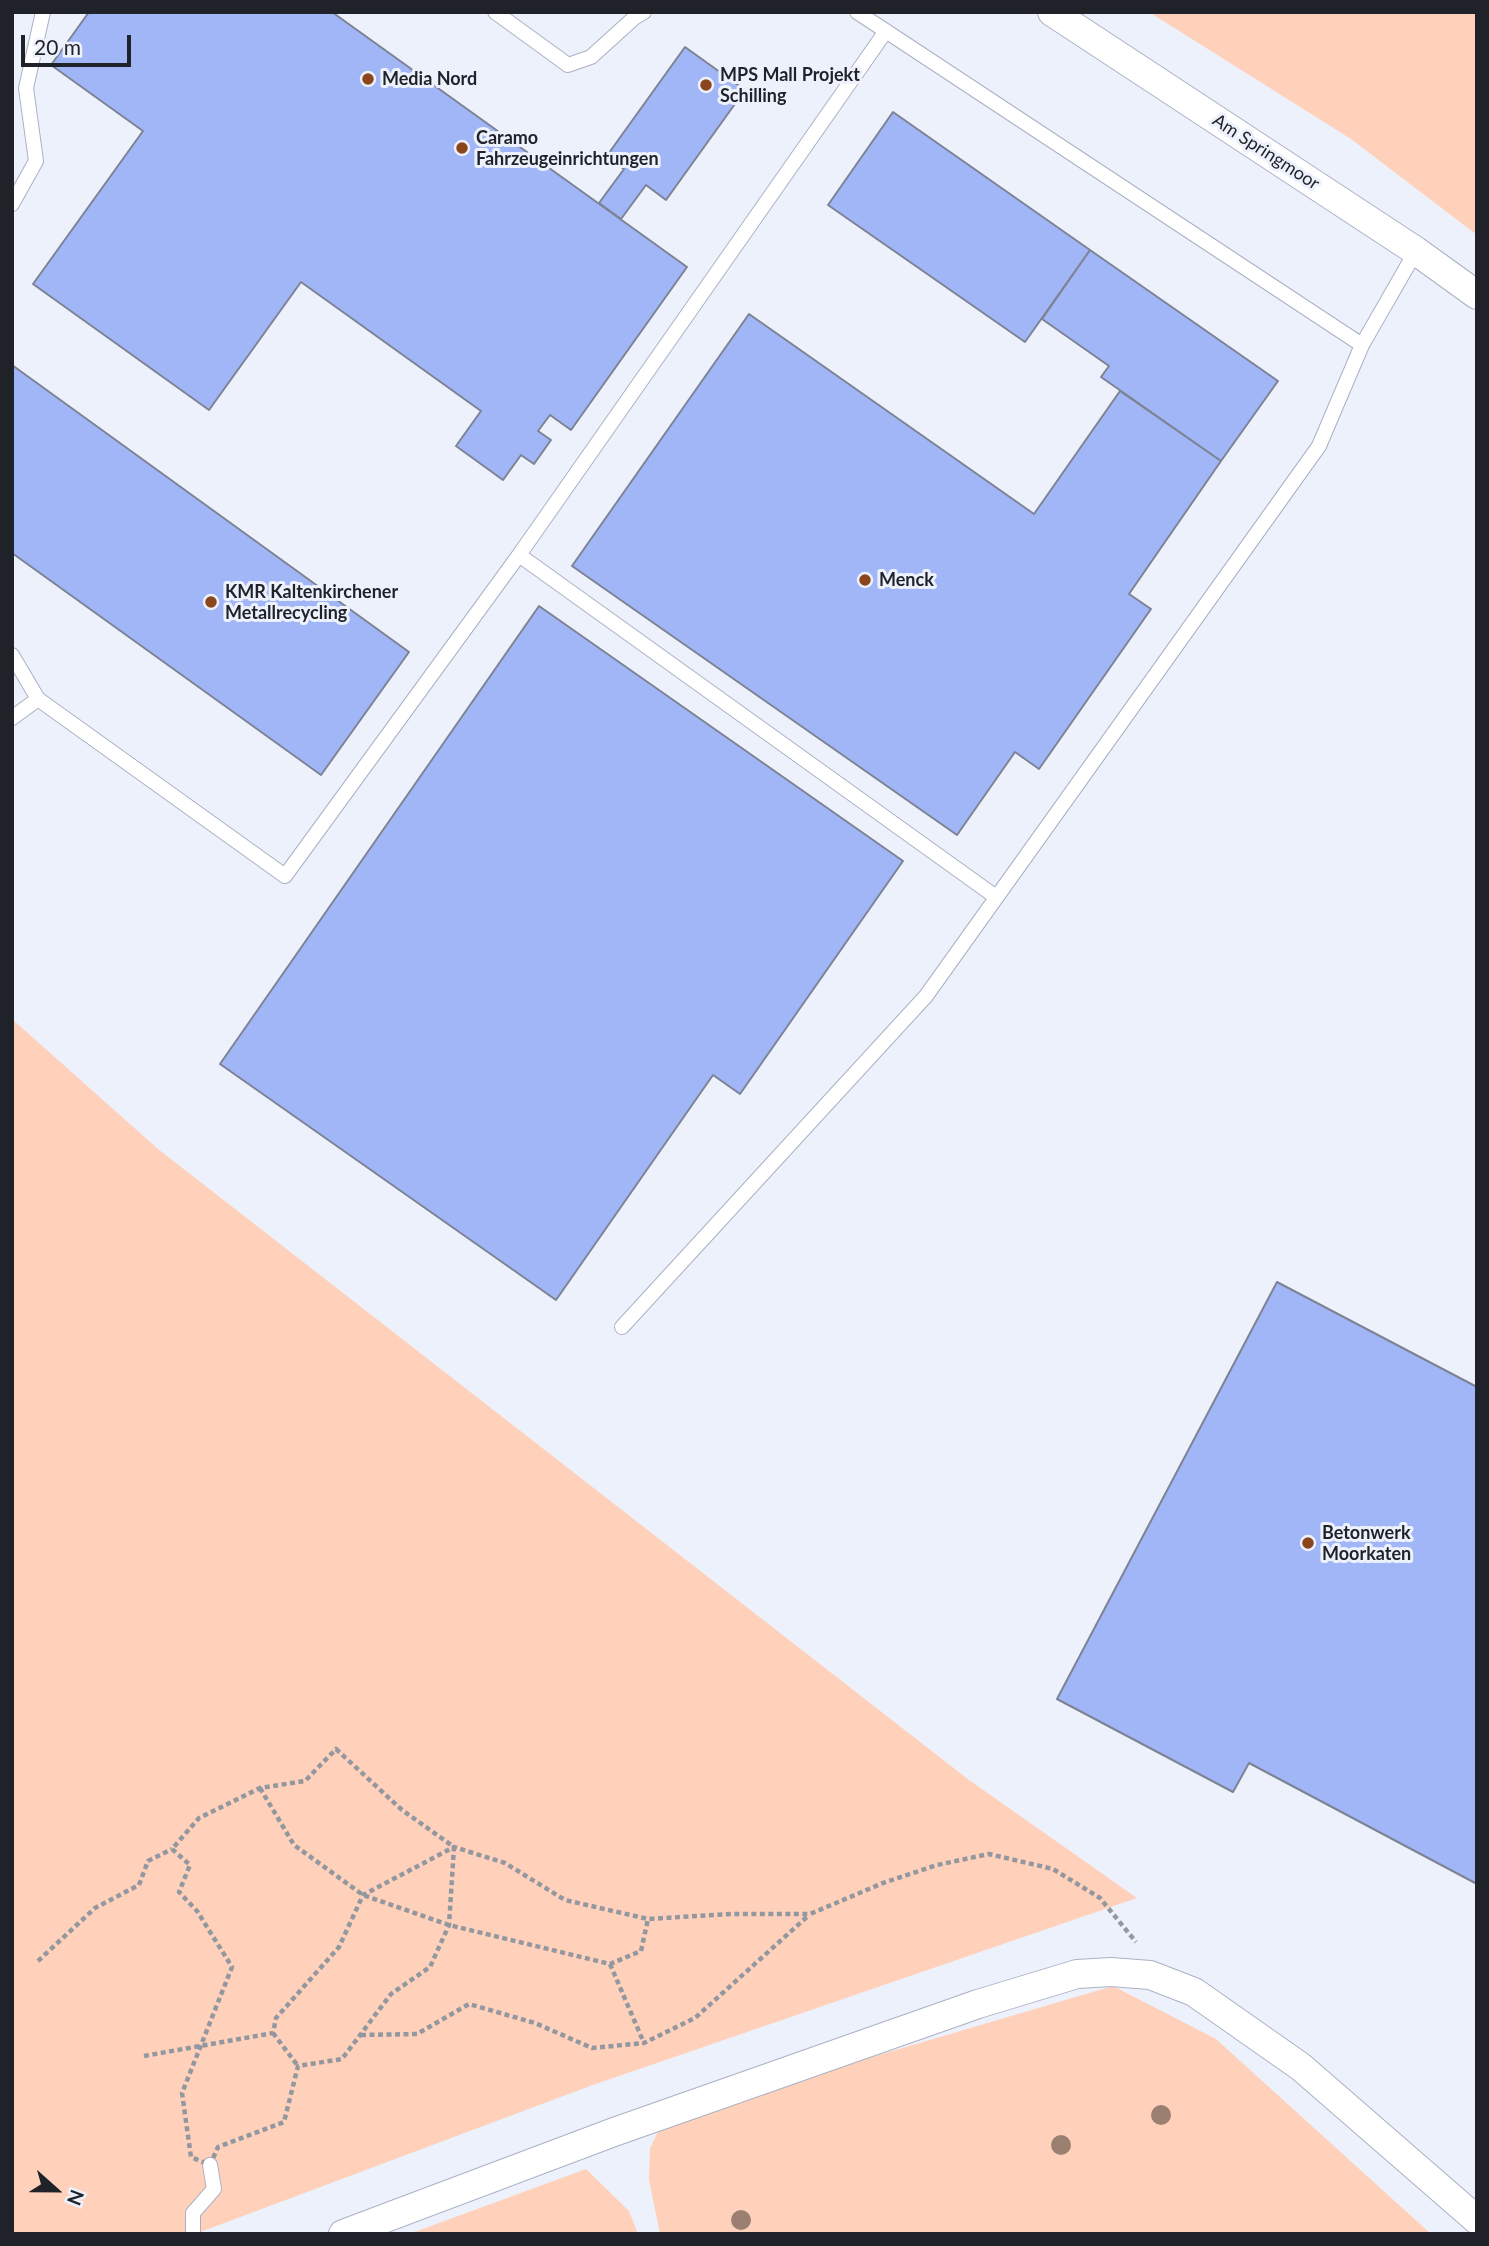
<!DOCTYPE html>
<style>
body{margin:0}
#map{position:relative;width:1489px;height:2246px;overflow:hidden;background:#edf1fc;font-family:Lato,sans-serif}
canvas{display:block}
.frame{position:absolute;inset:0;border:14px solid #1f2228;pointer-events:none}
.north{position:absolute;left:21px;top:2155px;width:70px;height:70px;-webkit-text-stroke:5px #edf1fc;paint-order:stroke;rotate:111deg;font-size:19px;font-weight:700;line-height:28px;text-align:center;color:#1f2228}
.north::after{content:'';display:block;margin:auto;width:24px;height:32px;background:#1f2228;clip-path:polygon(50% 0,100% 100%,50% 72%,0 100%)}
.scale{position:absolute;left:21px;top:35px;width:110px;height:32px;box-sizing:border-box;border:4px solid #1f2228;border-top:0;padding-left:9px;font-size:21px;line-height:24px;white-space:nowrap;color:#1f2228;-webkit-text-stroke:5px #edf1fc;paint-order:stroke}
</style>
<div id="map">
<canvas width="1489" height="2246"></canvas>
<div class="frame"></div>
<div class="north">N</div>
<div class="scale">20 m</div>
</div>
<script>
const context = document.querySelector('canvas').getContext('2d');
context.lineJoin = 'round';
function fill(path, color) { context.fillStyle = color; context.fill(path, 'evenodd'); }
function strokePath(path, color, width, dash) { context.strokeStyle = color; context.lineWidth = width; context.lineCap = dash ? 'butt' : 'round'; context.setLineDash(dash || []); context.stroke(path); }
function label(font, color, halo, rows, align = 'center') {
  context.font = font + ' Lato,sans-serif'; context.lineWidth = 6; context.setLineDash([]); context.textBaseline = 'middle'; context.strokeStyle = halo; context.fillStyle = color; for (const [text, x, y, turn = 0] of rows) {
    context.save(); context.translate(x, y); context.rotate((+turn || 0) * Math.PI / 180); context.textAlign = isNaN(turn) ? turn : align; if (halo) context.strokeText(text, 0, 0); context.fillText(text, 0, 0); context.restore();
  }
}
const green = new Path2D(`
 M1149,12h328v223l-126,-96z
 M12,1019l146,130 811,631 168,118 -547,188 -395,148h-183z
 M1113,1986l103,53 215,195h-771l-11,-54 1,-32 15,-30z
 M586,2169l43,42 9,23h-229z`);
const building = new Path2D(`
 M89,12h243l355,255 -116,163 -21,-15 -12,16 13,9 -17,24 -13,-9 -18,25 -47,-34 25,-35 -180,-129 -92,128 -176,-126 110,-153 -92,-66z
 M685,47l60,43 -79,110 -20,-15 -25,34 -22,-16 25,-34 -18,-12z
 M893,112l197,138 -65,92 -197,-137z
 M1090,250l188,131 -57,80 -120,-84 8,-11 -67,-47z
 M749,314l285,200 86,-123 101,70 -92,133 22,15 -112,160 -24,-17 -58,83 -385,-269z
 M12,365l397,287 -88,123 -309,-222z
 M539,606l364,255 -163,233 -27,-19 -157,225 -336,-236z
 M1277,1282l200,105v497l-228,-121 -16,29 -176,-93z`);
const path = new Path2D(`
 M336,1749l66,61 52,37 -5,78 -19,42 -39,27 -49,65 -44,7 -14,56 -66,25 -8,18 -19,-8 -9,-64 50,-126 -35,-56 -18,-19 11,-27 -18,-16 27,-31 61,-30 45,-7z
 M260,1788l34,57 69,50 86,30 161,39 31,-13 7,-32
 M38,1961l57,-53 44,-23 9,-24 24,-12
 M610,1964l34,79
 M273,2033l25,33
 M361,2035l56,-1 52,-30 66,19 57,25 52,-5 51,-25 114,-103
 M144,2056l129,-23 3,-15 63,-71 24,-52 91,-48 51,16 60,37 83,19 83,-5h79l73,-31 54,-18 52,-11 64,15 47,29 36,44`);
const lane = new Path2D(`
 M495,12l73,53 23,-8 43,-39 10,-6
 M857,12l505,333
 M886,31l-367,524 477,342
 M12,204l24,-43 -10,-73 17,-76
 M12,655l26,44 247,177 234,-321
 M12,718l26,-19
 M622,1327l304,-331 393,-550 43,-101 54,-94
 M193,2234v-21l21,-24 -4,-24`);
const street = new Path2D(`
 M1052,12l364,239 61,44
 M343,2234l271,-102 364,-128 99,-30 34,-2 39,3 44,17 107,75 176,153`);
const trees = [
 [1161,2115],
 [1061,2145],
 [741,2220]
];
const markers = [
 [368,79,7,"#8b461d"],
 [706,85,7,"#8b461d"],
 [462,148,7,"#8b461d"],
 [865,580,7,"#8b461d"],
 [211,602,7,"#8b461d"],
 [1308,1543,7,"#8b461d"]
];
const poiNames = [
 ["MPS Mall Projekt",720,75],
 ["Schilling",720,96],
 ["Media Nord",382,79],
 ["Caramo",476,138],
 ["Fahrzeugeinrichtungen",476,159],
 ["Menck",879,580],
 ["KMR Kaltenkirchener",225,592],
 ["Metallrecycling",225,613],
 ["Betonwerk",1322,1533],
 ["Moorkaten",1322,1554]
];
const streetNames = [
 ["Am Springmoor",1266,152,33]
];
fill(green, '#ffd1bb');
fill(building, '#a0b6f6');
strokePath(building, '#7d8394', 2);
strokePath(lane, '#abb1c3', 16);
strokePath(street, '#abb1c3', 30);
strokePath(path, '#93979f', 4.5, [5, 3.5]);
strokePath(lane, '#fff', 14);
strokePath(street, '#fff', 28);
context.fillStyle = '#9b8071';
for (const [x, y] of trees) { context.beginPath(); context.arc(x, y, 10, 0, 2 * Math.PI); context.fill(); }
for (const [x, y, r, color] of markers) { const dot = new Path2D(); dot.arc(x, y, r, 0, 2 * Math.PI); context.fillStyle = color; context.fill(dot); strokePath(dot, '#edf1fc', 2.5); }
label('bold 18px', '#1f2228', '#edf1fc', poiNames, 'left');
label('18px', '#1f2228', '#edf1fc', streetNames);
</script>
